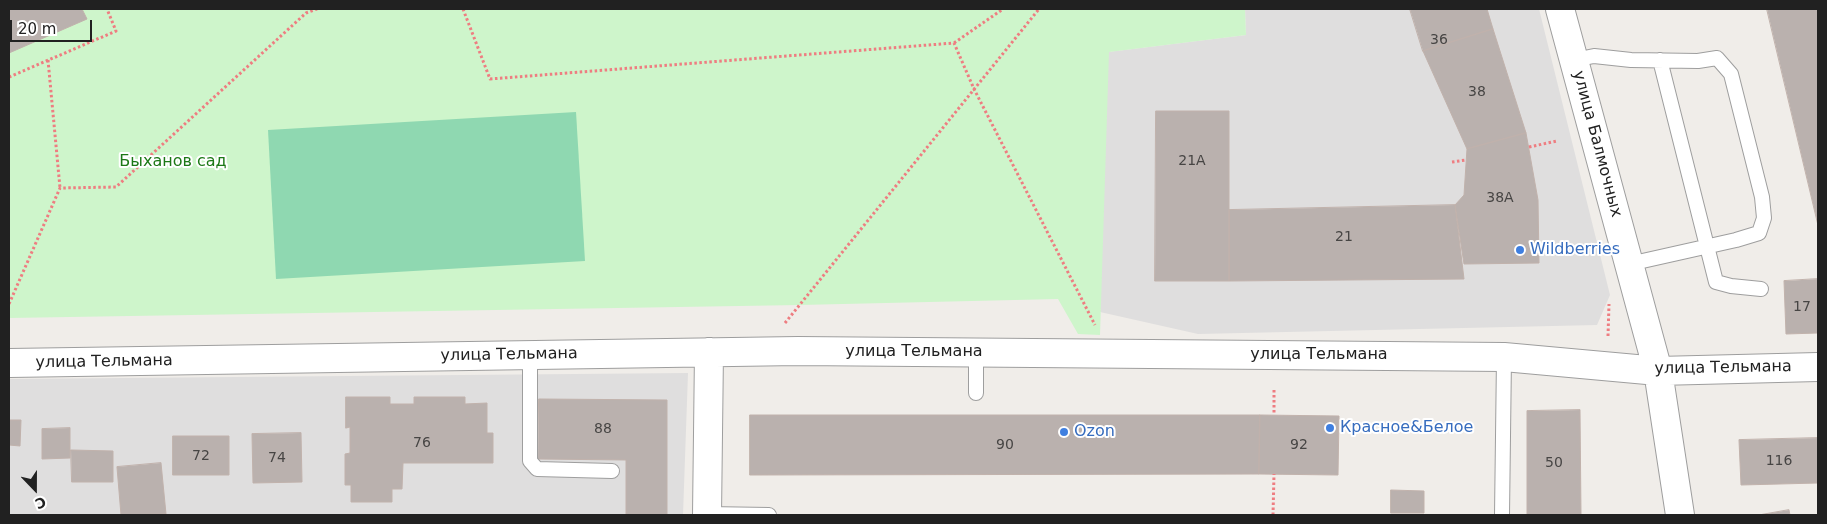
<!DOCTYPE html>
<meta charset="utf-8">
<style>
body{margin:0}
#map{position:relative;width:1827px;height:524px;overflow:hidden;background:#f0ede9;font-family:"DejaVu Sans",sans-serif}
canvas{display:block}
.frame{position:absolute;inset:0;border:10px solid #212121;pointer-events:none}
.north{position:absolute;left:10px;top:464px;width:50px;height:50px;-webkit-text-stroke:4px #fff;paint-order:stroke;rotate:158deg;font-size:14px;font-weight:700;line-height:20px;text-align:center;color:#212121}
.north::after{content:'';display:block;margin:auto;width:18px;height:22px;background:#212121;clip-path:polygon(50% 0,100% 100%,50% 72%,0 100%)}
.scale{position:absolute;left:10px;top:20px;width:82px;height:22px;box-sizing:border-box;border:2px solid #212121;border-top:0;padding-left:6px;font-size:15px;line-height:18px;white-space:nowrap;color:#212121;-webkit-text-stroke:4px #fff;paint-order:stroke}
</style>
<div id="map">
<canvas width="1827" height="524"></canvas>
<div class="frame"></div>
<div class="north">С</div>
<div class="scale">20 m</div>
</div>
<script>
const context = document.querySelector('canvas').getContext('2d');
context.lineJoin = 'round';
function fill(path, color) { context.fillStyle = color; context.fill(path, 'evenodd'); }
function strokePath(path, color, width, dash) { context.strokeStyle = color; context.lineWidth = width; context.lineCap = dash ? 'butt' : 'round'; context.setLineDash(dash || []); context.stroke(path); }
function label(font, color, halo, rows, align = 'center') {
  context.font = font + ' "DejaVu Sans",sans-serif'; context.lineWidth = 4; context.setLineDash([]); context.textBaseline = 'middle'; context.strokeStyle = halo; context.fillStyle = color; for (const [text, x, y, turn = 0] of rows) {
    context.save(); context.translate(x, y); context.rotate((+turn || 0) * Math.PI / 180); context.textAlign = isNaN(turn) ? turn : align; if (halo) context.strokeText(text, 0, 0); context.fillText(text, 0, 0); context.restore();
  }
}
const residential = new Path2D(`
 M1245,9h294l71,286 -13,30 -399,9 -98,-22 8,-260 138,-17z
 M688,373l-5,142h-674v-136z`);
const park = new Path2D(`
 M9,9h1236l1,26 -137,17 -9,283 -22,-1 -20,-35 -258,6 -791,13z`);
const pitch = new Path2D(`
 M576,112l9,149 -309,18 -8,-149z`);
const building = new Path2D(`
 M9,9h73l5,10 -78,34z
 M1410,9h77l6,20 -70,22z
 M1767,9h51v216z
 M1493,29l33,104 -59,16 -44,-98z
 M1156,111h73v170h-74z
 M1526,133l12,67 1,63 -75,1 -9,-59 9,-10 3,-46z
 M1455,205l9,74 -235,2v-71z
 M1818,279v54l-32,1 -2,-53z
 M346,397h44v7h24v-7h51v7l22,-1v30h6v30h-90l-1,26h-10v13h-41v-17h-6v-31l5,-1v-26l-4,1z
 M539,399l128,1v115h-41v-55l-88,-1z
 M1580,410l1,105h-54v-104z
 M750,415h510l-1,59 -509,1z
 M1260,415l79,1 -1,59 -79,-1z
 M9,420h12l-1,26 -11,-1z
 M70,428v30l-28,1v-30z
 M301,433l1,49 -49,1 -1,-49z
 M173,436h56v39h-56z
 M1818,438v45l-77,2 -2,-45z
 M71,450l42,1v31h-41z
 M161,463l5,51 -45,1 -4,-48z
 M1391,490l33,1v22h-33z
 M1789,510l1,5h-31z`);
const path = new Path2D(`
 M463,9l27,70 464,-36 20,46 121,236
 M954,43l49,-34
 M48,60l12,128
 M9,77l107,-46 -9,-22
 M1529,147l28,-6
 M1452,162l14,-2
 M9,304l51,-116 56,-1 190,-174 11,-4
 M785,323l254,-314
 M1608,336l1,-32
 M1274,390v25
 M1273,515l1,-41`);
const lane = new Path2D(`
 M1574,60l20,-4 37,4 67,1 19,-3 14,16 31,123 2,21 -5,15 -23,7 -107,24
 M1660,60l56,222 15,4 30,3
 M530,355v106l7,8 75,2
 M976,393v-40
 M707,514l62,1
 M1502,515l2,-158`);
const street = new Path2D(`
 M1560,9l98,362 22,144
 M9,363l789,-12 706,6 154,14 160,-4
 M707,515l2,-163`);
const markers = [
 [1520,250,5,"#3f7fe0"],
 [1330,428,5,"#3f7fe0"],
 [1064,432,5,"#3f7fe0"]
];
const numberNames = [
 ["36",1439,40],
 ["38",1477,92],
 ["21А",1192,161],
 ["38А",1500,198],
 ["21",1344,237],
 ["17",1802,307],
 ["88",603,429],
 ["76",422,443],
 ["90",1005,445],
 ["92",1299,445],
 ["72",201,456],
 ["74",277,458],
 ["116",1779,461],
 ["50",1554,463]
];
const streetNames = [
 ["улица Балмочных",1597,144,75],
 ["улица Тельмана",914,352],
 ["улица Тельмана",509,355,-1],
 ["улица Тельмана",1319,355],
 ["улица Тельмана",104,362,-1],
 ["улица Тельмана",1723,368,-1]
];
const parkNames = [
 ["Быханов сад",173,162]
];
const shopNames = [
 ["Wildberries",1530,250],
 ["Красное&Белое",1340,428],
 ["Ozon",1074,432]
];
fill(residential, '#dfdede');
fill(park, '#cef5cb');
fill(pitch, '#8fd8b1');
fill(building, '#bab1ae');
strokePath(building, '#c1b2ac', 1);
strokePath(lane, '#9e9e9e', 16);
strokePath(street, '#9e9e9e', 30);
strokePath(path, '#ee7d81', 3, [2.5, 2.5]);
strokePath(lane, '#fff', 14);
strokePath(street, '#fff', 28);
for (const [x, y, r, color] of markers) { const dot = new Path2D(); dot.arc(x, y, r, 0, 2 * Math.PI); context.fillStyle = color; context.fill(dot); strokePath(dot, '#fff', 2); }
label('14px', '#474544', null, numberNames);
label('16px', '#212121', '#fff', streetNames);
label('16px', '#1c7816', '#fff', parkNames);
label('16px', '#366cbe', '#fff', shopNames, 'left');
</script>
